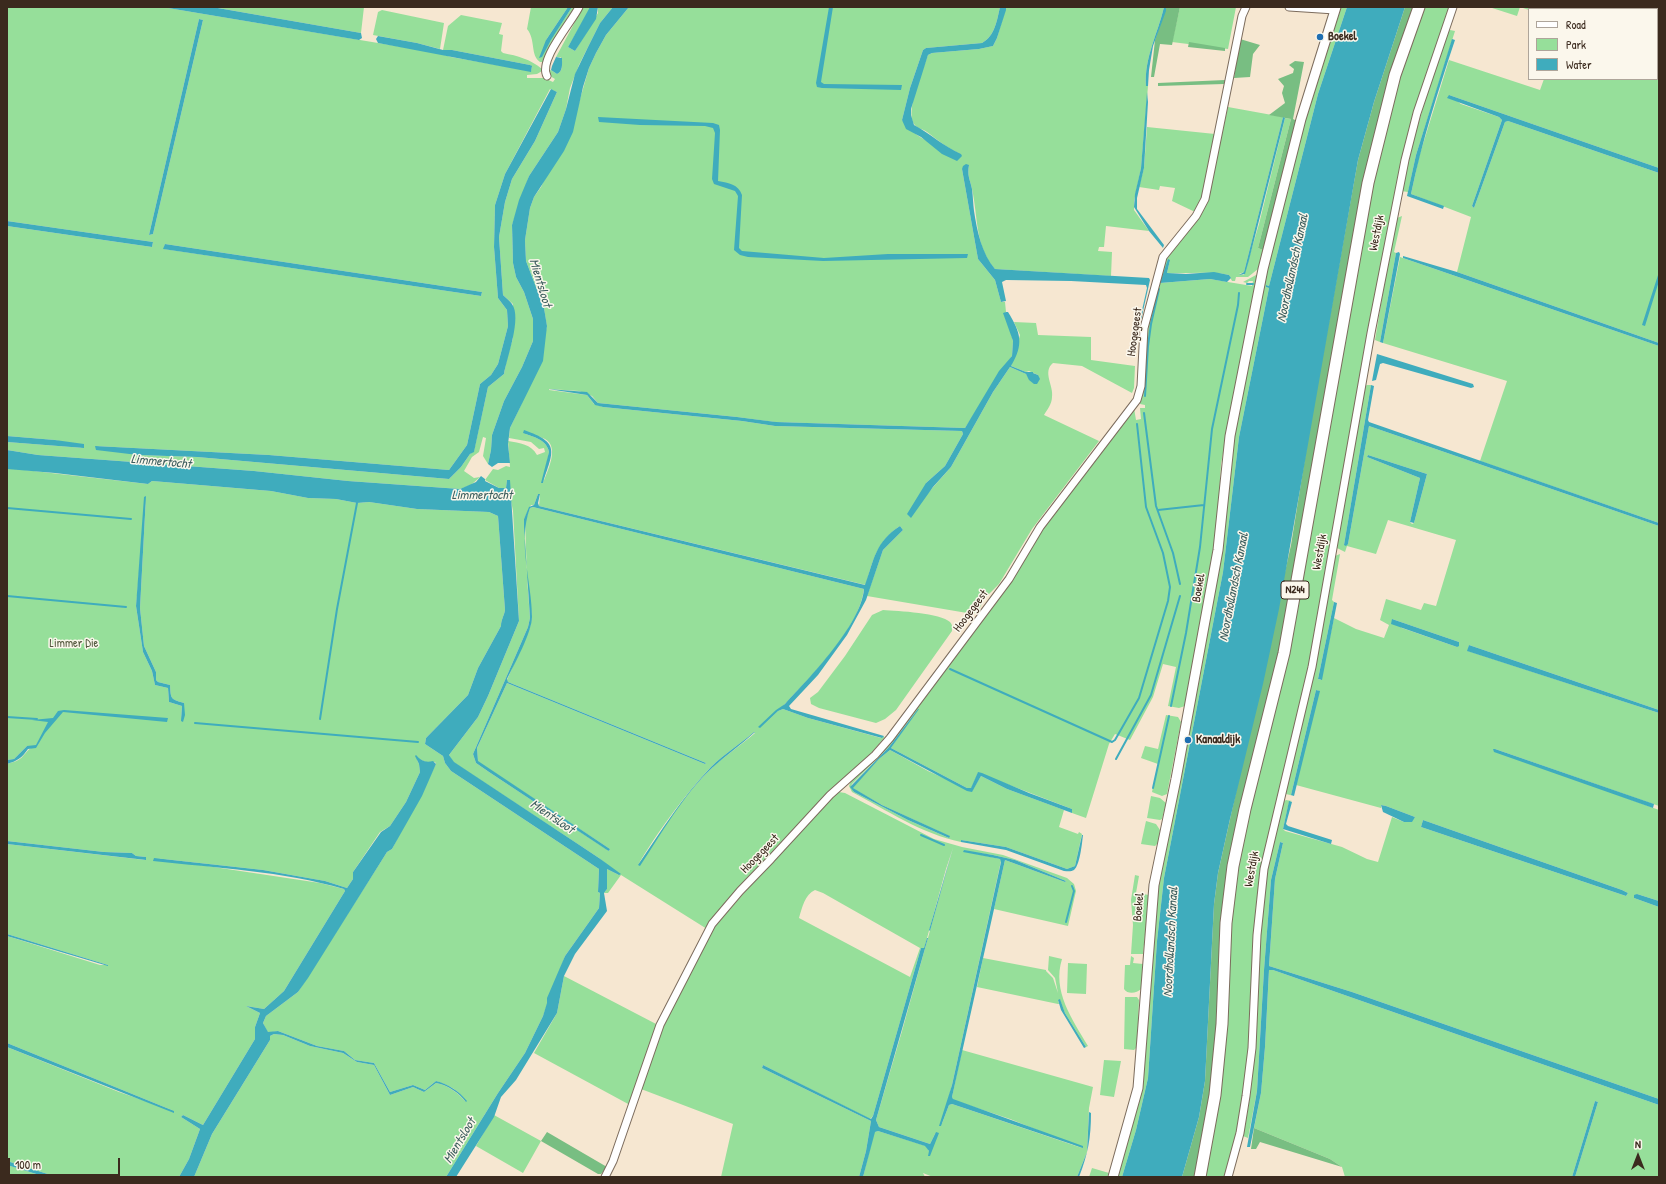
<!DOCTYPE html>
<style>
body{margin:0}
#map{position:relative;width:1666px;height:1184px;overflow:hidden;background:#f6e7d1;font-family:"Patrick Hand",sans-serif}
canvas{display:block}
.frame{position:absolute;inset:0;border:8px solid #3b2a1e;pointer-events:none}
.legend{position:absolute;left:1528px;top:8px;width:130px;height:72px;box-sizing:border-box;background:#fbf7ec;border:1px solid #aea59a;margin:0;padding:5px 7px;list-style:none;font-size:12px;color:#3b2a1e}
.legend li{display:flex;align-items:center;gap:8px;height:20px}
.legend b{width:20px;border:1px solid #aea59a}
.north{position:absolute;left:1618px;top:1136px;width:40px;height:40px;-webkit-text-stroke:3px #fbf7ec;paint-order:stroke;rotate:0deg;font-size:11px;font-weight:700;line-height:16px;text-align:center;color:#3b2a1e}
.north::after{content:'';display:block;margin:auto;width:14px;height:18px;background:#3b2a1e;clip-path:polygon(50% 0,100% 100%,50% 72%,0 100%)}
.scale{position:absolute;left:8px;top:1158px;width:112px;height:18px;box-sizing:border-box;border:2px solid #3b2a1e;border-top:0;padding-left:5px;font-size:12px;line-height:14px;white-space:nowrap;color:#3b2a1e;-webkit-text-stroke:3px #fbf7ec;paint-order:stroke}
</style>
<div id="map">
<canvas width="1666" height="1184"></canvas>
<div class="frame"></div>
<ul class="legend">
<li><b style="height:5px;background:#fff"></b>Road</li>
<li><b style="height:11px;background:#96df9a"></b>Park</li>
<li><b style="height:11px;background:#3facbd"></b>Water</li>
</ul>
<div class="north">N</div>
<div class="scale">100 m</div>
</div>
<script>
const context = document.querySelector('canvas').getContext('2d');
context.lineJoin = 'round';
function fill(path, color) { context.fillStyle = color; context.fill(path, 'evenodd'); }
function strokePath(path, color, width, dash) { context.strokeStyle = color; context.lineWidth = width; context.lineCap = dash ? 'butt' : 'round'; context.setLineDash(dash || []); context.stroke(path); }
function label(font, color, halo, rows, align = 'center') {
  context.font = font + ' "Patrick Hand",sans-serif'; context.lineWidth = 3; context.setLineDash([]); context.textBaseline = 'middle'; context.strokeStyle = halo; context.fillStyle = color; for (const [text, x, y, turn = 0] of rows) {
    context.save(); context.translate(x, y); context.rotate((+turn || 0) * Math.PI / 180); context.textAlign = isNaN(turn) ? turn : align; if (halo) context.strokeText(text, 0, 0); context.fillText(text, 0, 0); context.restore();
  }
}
const green = new Path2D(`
 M7,7h155l276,46 13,4 80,14 1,-4 -2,-2 -78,-15h-9l5,-24 13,-11 41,8 -3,11 4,1 -2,16 2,2c15,3 27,6 39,16v2l-5,3 -10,1v3h17l9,4 2,-3 -5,-3 -2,-5 3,-1 6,4c7,-4 5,-10 4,-17h-5l27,-50h7v2l-22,38 7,4 23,-38v-6h15l-13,16 -21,42 -9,23 -4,21 -8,23 -29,44 -17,49 1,38 3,14 8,15 9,27v22l-11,26 -18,34 -12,34 -1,15 -3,14 -5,-8 3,-18 -3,-1 -4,15 -7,5 -8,14 10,7 6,-1 -9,8 -11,4 -112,-8 -94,-10 -216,-16 -31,-5v-8l77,6 -29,-8 -48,-4v-210l145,21 1,-5 -146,-21zM199,19l4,1 -50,214 -4,1zM550,89l7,3 -22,49 -23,38 -7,23 -6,35 4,58 10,9v34l-6,20 -3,16 -16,13 -14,64 -4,3 -9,13 -12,12 -252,-22 -59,-2 -43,-9 174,9 180,15 18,-25 13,-61 11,-9 7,-11 10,-38 -1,-16 -9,-12 -4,-51 1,-42 10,-31zM165,244l317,48 -1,4 -317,-47z
 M212,7h152l-3,26z
 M531,7h37l-22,33v7l26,-40h5l-33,55h-4c-10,-7 -4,-22 -13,-33z
 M629,7h371c-3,13 -5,29 -18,36l-56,5 -3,2 -13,38 -8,32c15,20 35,26 59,34 -14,-6 -22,-13 -34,-22 -4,-3 -11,-4 -13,-8 -9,-13 9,-54 14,-69l4,-2 47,-4 14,-3 4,-8 9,-31h158c-6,26 -20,51 -18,79h2l-7,82 -7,33v9l15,21 -43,-5 -2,21h-5l-1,4 14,1 -1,24 -116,-7c-20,-22 -17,-53 -23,-80 -2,-10 -5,-13 -3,-24l-7,4 16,90 17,21 6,22h4l1,10h-1l8,29 -1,15 -47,72 -190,-6 -38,-5 -139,-14 -6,-7 -13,-5 -30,-2v1l38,5 7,9 9,3 139,14 33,5 187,5 1,3 -18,32 -19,17 2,10 23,-26 42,-75 17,-25 16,7 2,3 10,-2 -9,-4 -3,1 -15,-6 9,-31 -6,-13 22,1 2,12 53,2v23l44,6 -1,22 -2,5 -50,-27 -29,-3c-11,9 1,23 -1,34 0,7 -5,13 -8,18l55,26 -67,88 -33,55 -14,14 -7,13 -5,3 -106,-18 16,-46 20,-20 -3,-4c-22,14 -28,35 -34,59l-327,-79 1,-11 -2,-1 -4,11h-3l-7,14 3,56 -2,-54 5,-13 3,-1 331,82c-5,40 -52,86 -79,115l-25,24 18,-17 5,-2 25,9 73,20 3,-2v2l-27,32 -150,159 -86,-54 -13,18h-4l3,-4v-20l12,6 -20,-17 -146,-96 -4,-7 29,-38 10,-21 31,-75 -6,-110 -6,-31 -1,8h-7l-14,-8 8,-11 5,1 8,-4 4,1 -2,-26c12,2 23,3 29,14l8,-3 -1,-4 -5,1 -8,-7 -22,-4 1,-10 11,-23 26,-78 -3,-19 -18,-47 -1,-21 5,-32 4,-11 7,-10 37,-81 11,-38 7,-15 10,-18zM523,433c7,2 16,3 22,6 15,8 2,33 -2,44l6,-31c-2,-12 -15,-15 -26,-19zM527,577l5,40 -2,10 -23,53 1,2 198,81 -1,1 -198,-81 -30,65 1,14 132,87 -1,2 -120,-79 -13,-9 -3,-9 55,-127 2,-9zM754,732l1,1c-14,12 -29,22 -43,35 -29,27 -51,65 -74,97 18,-31 48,-72 73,-98 13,-13 29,-23 43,-35z
 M1180,7h56l-8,42 -56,-7z
 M1340,7h7l-29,87 -49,192 -3,-1v2l3,1 -30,149 -16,135 -59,306 -7,63 -9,137 -12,52 -14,47h-5l13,-45 31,-270 26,-118v-7l13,-60 14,-80 18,-154 31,-158 47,-183 24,-72 -1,-4z
 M1423,7h27l-36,106 -47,220 -58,334 -48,203 -5,35 -9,164 -11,64 -11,44h-22l33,-310 132,-666 20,-88z
 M1489,7h170v161l-210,-73 12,9 38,13 3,3 -30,86 2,2 31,-86 3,-1 151,52v170l-202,-71 14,-55 -60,-23 8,-37 30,-97 91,30 4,-11h113v-70h-128v1l-9,-3 -3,9z
 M382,10l62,13 -4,26 -23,-6 -44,-8 5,-23z
 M1450,30l5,1 -39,124 -8,37 -7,-1c12,-54 29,-106 46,-159z
 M1228,107l55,10 -39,155 -5,2 5,1 15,-51 26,-106 6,1 -33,129 5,2 -5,19 -10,8h-12l-1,4h-3l-3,-6c-20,-4 -41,-1 -62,-2l3,-13 -10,23 50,-4 42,7 1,-5h-4l-2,2 -4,-1 13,-7 2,1 -16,75 -21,113 -4,69 -32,173 -6,2 -11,-2 8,-39 -13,-3 -10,33 -23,43 -15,-6 -6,10 -23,74 -14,-5v-4l-94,-36 -7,16 -4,-1 -76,-40 27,-39 -29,38 -37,37 -1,3 3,5 54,28 41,18v-2l-67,-31 -30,-17 27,-29 11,-9 38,21 44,20 9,-15 26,13 57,21 -5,17 19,7 1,-2 3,2 -7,32 -8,3 -61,-22 -45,-7v2c-39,-8 -75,-32 -109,-50l-3,-6 2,-5 32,-31 152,-211 99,-131 2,12 5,-1 -1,-11h5v-3l-5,-1 9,-82 17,-66 23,-26 24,-55z
 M1147,127l68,7 -13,66 -5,11h-4l-21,-10 3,-13 -15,-2 -1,4 -20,-3 5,-19z
 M1402,216l-8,36 2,1 -16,89 -5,-2 15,-89 7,-33z
 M1400,257l259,89v177l-179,-62 27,-80 -124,-38z
 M1367,385h4l-27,160 4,-1 21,-118 290,100v184l-190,-65 -1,6 191,62v93l-164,-57h-2l166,61v91l-22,-7 -3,4 25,9v192l-307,-107 -83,-26 6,-87 8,-36 -3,-1 -9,38 -7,90 -7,121 -9,47 -5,-2c17,-75 12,-153 19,-230 3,-36 13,-70 21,-104l3,-2 6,1 -3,1 -6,27 2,2 57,16 25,12 11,3 14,-45 12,5 11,-5 -29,-11 -5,-1v3l-85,-23 23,-94 -3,-1 -25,105 3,1 -8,-2v-7l49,-231 5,-2 -8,46 2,2 -16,77 3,1 13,-62 22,11 28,9 5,-13 -9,-5 6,-21 35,11 3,-7 12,3 20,-66 -68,-20 -12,34 -29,-8 -2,6 -8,-4 27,-161zM1368,455l59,19 -13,49 -2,1 -2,-2 10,-44 -53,-21zM1392,619l67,23 -2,5 -55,-19zM1423,820l199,70 6,3 -2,3 -205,-69z
 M7,468l141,16 4,-3 119,10 37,7 28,1 21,4 12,-1 48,7 72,3 9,4 7,94c-1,6 -4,10 -4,16l-23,42 -10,27 -42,43 -1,6 18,12 2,7 6,8 148,98 -1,23 2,1 -1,15 -34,48 -22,60 -18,37 -27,40 -52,84h-252l18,-43 58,-94v-4l4,-2 9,1 27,11 33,7 14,9 17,3 16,30 23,-8 11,5 12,-9c12,2 22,10 30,19 -6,-12 -18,-17 -30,-21l-11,9 -12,-5 -23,7 -16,-29 -19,-3 -11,-9 -27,-5 -39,-15 -10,2 -5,-10 3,-7 32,-24 89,-140 5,-3 44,-85 -1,-2h-9l-7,-3 -2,1 2,4 1,8 -14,30 -16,24 -10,6 -27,40v7l-6,9 -22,-7 -62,-11 -109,-12 166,25 24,6 1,2 -61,100 -20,18 -18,-3 14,7 -5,14v12l-52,86 -20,-10 -2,2 19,12 -11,30 -10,18h-122l-50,-16v-114l112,45 55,19 -167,-68v-107l93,29h8l-101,-31v-90l138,16 1,-3 -10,-1 -4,-3 -28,-1 -97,-11v-77c6,-2 12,-3 16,-8 4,-4 5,-7 10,-9l-6,-1 -13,13 -7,1zM146,496l-6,112 4,38 12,26v8l2,2 12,3c1,14 0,14 14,18l-3,18 1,-15 -13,-4 -1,-14 -13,-3 -3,-14 -9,-19 -7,-46z
 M883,610c15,1 58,3 67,12 3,3 2,6 2,9l-56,79 -11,9 -9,4 -57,-15 -8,-4 -1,-6 8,-6 27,-36 27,-41z
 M1166,715l12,2 3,5 -14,72 -5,2 -10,-4 6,-28 -17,-6 4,-12 13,3z
 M839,792l6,1 89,46 28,8 41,8 64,23 7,6 2,7 -8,35 -74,-17 11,-49 60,22 1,-1 -51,-21 -22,-5 -30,-4 37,8 1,2 -49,224 -11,41 8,-21 3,-1 130,44 -72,-29 -57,-19 -1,-3 10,-47 131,37 -4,21 -2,44 -10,25h-144l-10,-4 2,4h-62l11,-45 4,-1 48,15 3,5 7,-19 -6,12 -51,-17 -3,-7 26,-89 51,-183 -7,21 -22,80 -3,-1 -48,168 -3,3 -107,-54 -1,3 109,53 -5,30 -7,26h-138l12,-53 -92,-35 24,-66 48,-94 55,-64 65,-70zM815,890l8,3 97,55 -10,29 -111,-59c3,-10 6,-24 16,-28z
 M1151,796l9,2 6,5 -4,16 -2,1 -13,-2z
 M1146,821l10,3 4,6 -2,13 -3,3 -14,-2z
 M1135,875l4,1 -3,17 13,2 -6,59h-12l2,-29 -2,-25z
 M1049,956l13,3c-10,32 10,60 26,87l-2,1 -21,-34 -5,-13h-2l1,4h-1l-81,-17 6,-29 63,12v1l7,7 5,15 -3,-15 -7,-8z
 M1131,956l3,2 -1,5 10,1 -2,25c-4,4 -13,6 -17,0l1,-24h5z
 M1068,963l19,1 -1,30 -19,-1z
 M1269,970h4l386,135v72h-84l23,-75 -3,-1 -23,76h-227l-3,-10 -12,-8 -76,-31 7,-35 4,-46z
 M564,976l94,49 -28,80 -96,-52 23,-40z
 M1125,997h12l2,3 -2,47 -3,3 -10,-1z
 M1104,1060l17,1 -7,36 -14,-2z
 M494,1115l47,26 -18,32 -47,-27z
 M7,1165l39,12h-39z
 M1092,1168l17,5 -2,4h-18z`);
const forest = new Path2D(`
 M1166,7h14l-8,38 -12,-1 -6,33h-3l4,-37z
 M1405,7h11l-24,69 -119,610 -33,130 -28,278 -14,83h-16l17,-60 6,-36 9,-177 4,-31 73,-328 19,-118 48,-267 16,-58z
 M1240,39l20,6 -7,9 -3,23 -16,1z
 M1189,42l36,6v3l-37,-4z
 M1295,61l9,1 -11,57 4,2 -24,97 -10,32 -5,-2 33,-129 -22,-4 16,-12 -3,-10 2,-7 -6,-7 15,-6 1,-4 -5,-4z
 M1225,80l-1,4 -66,2v-3z
 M1254,1128l76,31 12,8 -82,-25 -4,7h-5z
 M547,1132l60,35 -6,7h-3l-57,-33z`);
const water = new Path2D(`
 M162,7h50l149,26 1,5 -3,2z
 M568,7h4l-21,33 -9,17 -3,1 7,-18z
 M590,7h8l-2,12 -21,32 -7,-4z
 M613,7h16l-23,28 -10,18 -7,15 -6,19 -10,45 -9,19 -30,46 -4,11 -5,32 1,21 18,47 3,18 -4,35 -33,67 -2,16 2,19h-12l-6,4 -4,-3 3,-14 1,-15 12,-34 18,-34 11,-26v-22l-9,-27 -8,-15 -3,-14 -1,-38 7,-25 10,-24 29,-44 8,-23 9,-35 13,-27 12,-24z
 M829,7h4l-12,75 3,2 78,1 -1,5 -79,-2 -5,-1 -1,-4z
 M1000,7h6v3l-9,28 -4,8 -14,3 -47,4 -4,2 -17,54v6l3,10c17,9 29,21 47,29l1,2 -5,5 -15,-7 -21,-17 -15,-8 -4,-9 8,-32 13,-38 3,-2 56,-5c13,-7 15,-23 18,-36z
 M1164,7h2v4l-13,35 -4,24 -1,16h-2c-2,-28 12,-53 18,-79z
 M1347,7h58l-31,95 -16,58 -79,449 -16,75 -33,135 -12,54 -4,31 -9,177 -6,36 -17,60h-60l14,-47 12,-52 9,-137 7,-63 59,-306 16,-135 30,-149 -3,-1v-2l3,1 49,-192z
 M199,19l4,1 -50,214 -4,1z
 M378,36l39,7 26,7h9l78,15 2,1 -1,6 -153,-29 -2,-4z
 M1452,39l3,1c-17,51 -33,101 -44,154l33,12 -1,3 -36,-13 9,-41z
 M556,57l6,1c0,7 1,13 -5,16l-6,-4 1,-4z
 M551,89l6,3 -22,49 -23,38 -7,23 -6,35 4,58c3,3 7,6 9,9 10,14 -5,53 -8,70l-16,13 -14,65 -4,2 -9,13 -12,12 -252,-22 -59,-2 -42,-5 -1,-4 174,9 180,15 18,-25 13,-61 11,-9 7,-11 10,-38 -1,-16 -9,-12 -4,-51 1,-42 10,-31z
 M1147,92l1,10 -4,66 -7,30v11l27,36 -1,3 -14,-17 -15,-24 1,-13 6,-26z
 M1449,95l210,73v5l-151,-52 -3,1 -31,86 -2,-2 30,-86 -3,-3 -52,-19z
 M598,117l115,6 6,2 1,5 -2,51c11,2 20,3 24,14l-3,53 3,3 82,7 64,-4h80l-1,4 -144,3 -75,-4 -8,-2 -6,-5 4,-54 -3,-5 -21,-7 -2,-5 3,-46 -2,-5 -8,-2 -65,-1 -41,-3z
 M1283,117l2,1 -36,142 -4,14 -6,1 5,-3z
 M966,164l3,1c-2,11 1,14 3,24 1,7 1,15 2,22 3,20 8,43 21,58l154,9 1,2 -9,40 -1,-1 7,-31 -1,-3 -75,-4 -65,-1 -4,2 4,19 -5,1 -6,-22 -17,-21 -16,-90 1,-3z
 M7,221l146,21 -1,5 -145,-21z
 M165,244l317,48 -1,4 -318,-47z
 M1399,252l1,2 -17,89 -3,-1 16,-89z
 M1403,256l54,16 202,71v3l-256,-88z
 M1168,259l2,1 -3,13 19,1 28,-2 15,3 2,3 -4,4 -17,-3 -50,4z
 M1659,272v9l-14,45 -3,-1z
 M1006,312h2c13,21 16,32 3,54l15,6h7v1l5,2 2,4 -3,5h-3l-5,-4 -3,-6 -16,-7 -17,25 -42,75 -18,20 -22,31 -4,-4 19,-31 19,-17 18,-32 -1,-3 -187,-5 -33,-5 -139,-14 -8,-2 -8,-10 -39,-6 39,3 11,11 139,14 39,5 189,6 34,-57 13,-15 1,-15 -10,-28z
 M1377,354l96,30 1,3 -3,1 -88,-25 -3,1 -4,16 -4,1z
 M1371,385l3,1 -6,34 1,2 290,101v3l-290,-100 -21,118 -2,2 -2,-1z
 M524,430c37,13 29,21 19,53h-2l8,-31c-2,-12 -15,-15 -26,-19z
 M7,436l48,4 29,4v4l-77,-6z
 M7,450l31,5 216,16 94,10 112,8 16,-7 5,-6 4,3v2l14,7h7l1,-8h3l9,141 -31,75 -10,21 -29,38 5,7 145,96 22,16 -2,1 -12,-6v20l-3,4 3,18 -32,43 -11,22 -7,37 -41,67 -15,17 -7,20 -38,60h-10l52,-84 27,-40 18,-37 4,-13v-5l18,-42 34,-48 1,-15 -2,-1 1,-23 -148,-98 -6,-8 -2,-7 -18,-12 1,-6 42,-43 10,-27 23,-42c0,-6 3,-10 4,-16l-7,-94 -9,-4 -72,-3 -48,-7 -12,1 -21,-4 -28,-1 -37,-7 -119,-10 -4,3 -93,-11 -48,-4z
 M1368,455l59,19 -13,49 -4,-1 10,-44 -53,-21z
 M538,494h2l-2,9 1,3 326,79c9,-25 10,-43 35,-59l3,4 -20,20 -17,50 -19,35 -29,40 -29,31 2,3 93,27 -2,2 -74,-20 -25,-9 -5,2 -18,17 -2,-1 18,-17 9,-6c24,-26 76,-79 79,-115l-331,-82 -3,1c-13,35 2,74 2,109 0,15 -18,48 -25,62l1,3 198,81 -1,1 -198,-81 -30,65 1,13 132,88 -1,2 -2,-1 -118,-78 -13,-9 -3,-9 55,-127 2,-9 -6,-91v-8l5,-12 5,-2z
 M146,496l-6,112 4,38 12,26v8l2,2 12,3c1,14 0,14 14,18l1,12 -2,7 -2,-1 1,-15 -13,-4 -1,-14 -13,-3 -3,-14 -9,-19 -7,-46 8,-109z
 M1334,602l3,1 -15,77 -4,-1z
 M1392,619l67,23v4l-2,1 -66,-23z
 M1469,645l190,65v3l-192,-62z
 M1316,690l4,1 -26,105 -3,-1z
 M918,709h1l-28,39 76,40h4l7,-16 4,1 47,20 43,16v4l-65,-24 -26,-13 -9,16 -5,-1 -77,-41 -11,9 -26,29 29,17 68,31 -1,2 -41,-18 -54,-28 -4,-5 2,-2 37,-38z
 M64,710l104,8 -1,4 -104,-10 -18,21 -9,15 -8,1c-6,9 -11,12 -21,15v-4l7,-1 13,-13 9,-1 12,-23 -16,-2 21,-2 5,-7z
 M754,732h1c-14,13 -29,23 -43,36 -29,27 -50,65 -72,98l-2,-1c23,-34 45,-69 73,-98 13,-13 29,-23 43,-35z
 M1493,749h2l159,55 -1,4 -159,-56z
 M416,755c5,6 10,8 17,6l3,3 -14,32 -30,53 -5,3 -79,126 -10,14 -32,24 -3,7 5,9 10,-1 39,15 27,5 11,9 19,3 16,29 23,-7 12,5 11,-9c12,3 23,10 31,20l-1,1c-7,-9 -18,-17 -30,-19l-12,9 -11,-5 -23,8 -16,-30 -17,-3 -14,-9 -33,-7 -27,-11 -9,-1 -4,2v4l-58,94 -18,43h-15l10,-18 11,-30 -19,-12 2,-2 20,10 52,-86v-12l5,-14 -14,-7 18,3 20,-18 61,-100 -1,-2c-62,-18 -127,-21 -191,-28l1,-3 109,12 62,11 22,7 6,-9v-7l28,-40 9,-6 16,-24 14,-30 -1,-8 -4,-8z
 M1289,801l3,1 -6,22 2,2 44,14 -1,4 -48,-15z
 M1381,805l5,1 29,11 -3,5h-8l-21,-10z
 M1423,820l199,70 6,3 -2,3 -205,-69z
 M1082,835h1c-1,8 -3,30 -9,35 -3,2 -7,1 -10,1l-58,-21 -45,-8v-2l45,7 61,22 8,-3z
 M7,841l97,11 28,1 4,3 10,1v3l-139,-16z
 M1280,842l3,1 -8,36 -6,87 83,26 307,107v6l-386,-135h-4l-4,77 -4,46 -11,54h-3l10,-56 7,-121 7,-90z
 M953,848l-23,83 -1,-1z
 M964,850l29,5 22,5 51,21 -1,1 -60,-22 -53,237 1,2 130,47v2l-131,-44 -3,1 -8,21h-2l13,-41 49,-223 -1,-3 -37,-7z
 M1637,894l22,7v6l-25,-9v-3z
 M7,934l101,31v1l-101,-30z
 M927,938h1l-52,182 3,7 51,17 6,-12 3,1 -9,23h-2l1,-5 -4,-5 -47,-15 -3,1 -12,45h-4l7,-26 5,-30 -109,-53 1,-3 108,54 2,-3 48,-168h3z
 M1060,999l5,14 21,34 -2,1 -23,-38 -3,-10z
 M7,1043l167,68v2l-167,-66z
 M1595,1101l3,1 -23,75h-3z
 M1089,1112l2,1c0,25 -3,41 -12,64h-2l10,-25z
 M7,1161l50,16h-11l-39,-12z`);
const stream = new Path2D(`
 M1247,284h6
 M1145,396l3,-50 3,-22 8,-35
 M1144,413l12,93 17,47 7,31
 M7,508l124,11
 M1158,510l46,-5
 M7,596l119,11
 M950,669l162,73 3,-2 24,-42 29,-97 2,-14 -7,-34 -17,-46 -9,-83
 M1171,706l15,-73 14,-86 12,-118 26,-124 1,-12
 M7,717l30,2
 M320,719l17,-110 20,-106
 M195,723l223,19
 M1116,759l35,-64 29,-99
 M1153,788l16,-72
 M921,835l23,10
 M1066,922l8,-31 -2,-5`);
const minor = new Path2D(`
 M1289,7l46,3
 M547,76c-9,-16 25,-54 32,-69
 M605,1177l8,-16 47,-136 52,-101 28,-33 31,-32 59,-64 45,-40 15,-17 119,-159 31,-52 97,-127 4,-14 3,-58 19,-71 33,-41 9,-17 37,-183 4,-9
 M1228,1177l12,-44 6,-37 6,-48 5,-113 7,-66 48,-202 59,-334 34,-173 12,-47 36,-106`);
const tertiary = new Path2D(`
 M1113,1177l25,-89 16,-203 22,-106 42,-229 12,-114 33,-167 38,-150 35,-112`);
const primary = new Path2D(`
 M1200,1177l15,-82 7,-71 4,-101 7,-57 12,-57 39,-156 84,-470 27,-108 24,-68`);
const markers = [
 [1320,37,4,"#1f6fb2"],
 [1188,740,4,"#1f6fb2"]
];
const shields = [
 [1295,590,28]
];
const shieldNames = [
 ["N244",1295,590]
];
const poiNames = [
 ["Boekel",1328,37],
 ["Kanaaldijk",1196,740]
];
const streetNames = [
 ["Westdijk",1377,233,-79],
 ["Hoogegeest",1135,332,-82],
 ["Westdijk",1320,552,-80],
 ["Boekel",1199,588,-80],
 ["Hoogegeest",971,611,-53],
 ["Hoogegeest",760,854,-46],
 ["Westdijk",1252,869,-80],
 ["Boekel",1139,907,-85]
];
const parkNames = [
 ["Limmer Die",74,644]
];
const waterNames = [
 ["Noordhollandsch Kanaal",1293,268,-78],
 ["Mientsloot",540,283,73],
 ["Limmertocht",161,462,5],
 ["Limmertocht",482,496],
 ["Noordhollandsch Kanaal",1234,587,-79],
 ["Mientsloot",552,817,34],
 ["Noordhollandsch Kanaal",1171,942,-87],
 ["Mientsloot",460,1141,-59]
];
fill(green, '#96df9a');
fill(forest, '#78be82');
fill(water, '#3facbd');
strokePath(stream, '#3facbd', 2);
strokePath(minor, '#7c6c5d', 9);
strokePath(tertiary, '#7c6c5d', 11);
strokePath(primary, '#7c6c5d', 13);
strokePath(minor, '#fff', 7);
strokePath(tertiary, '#fff', 9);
strokePath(primary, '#fff', 11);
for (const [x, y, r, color] of markers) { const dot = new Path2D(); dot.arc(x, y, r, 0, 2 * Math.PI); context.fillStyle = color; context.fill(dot); strokePath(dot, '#fbf7ec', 1.5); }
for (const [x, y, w] of shields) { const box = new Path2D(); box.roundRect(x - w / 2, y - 9, w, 18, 3); context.fillStyle = '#fbf7ec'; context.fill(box); strokePath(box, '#3b2a1e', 1); }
label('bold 11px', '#3b2a1e', null, shieldNames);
label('bold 12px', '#3b2a1e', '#fbf7ec', poiNames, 'left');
label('12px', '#3b2a1e', '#fbf7ec', streetNames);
label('12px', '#52573d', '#fbf7ec', parkNames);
label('italic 13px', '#3d5e5e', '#fbf7ec', waterNames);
</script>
